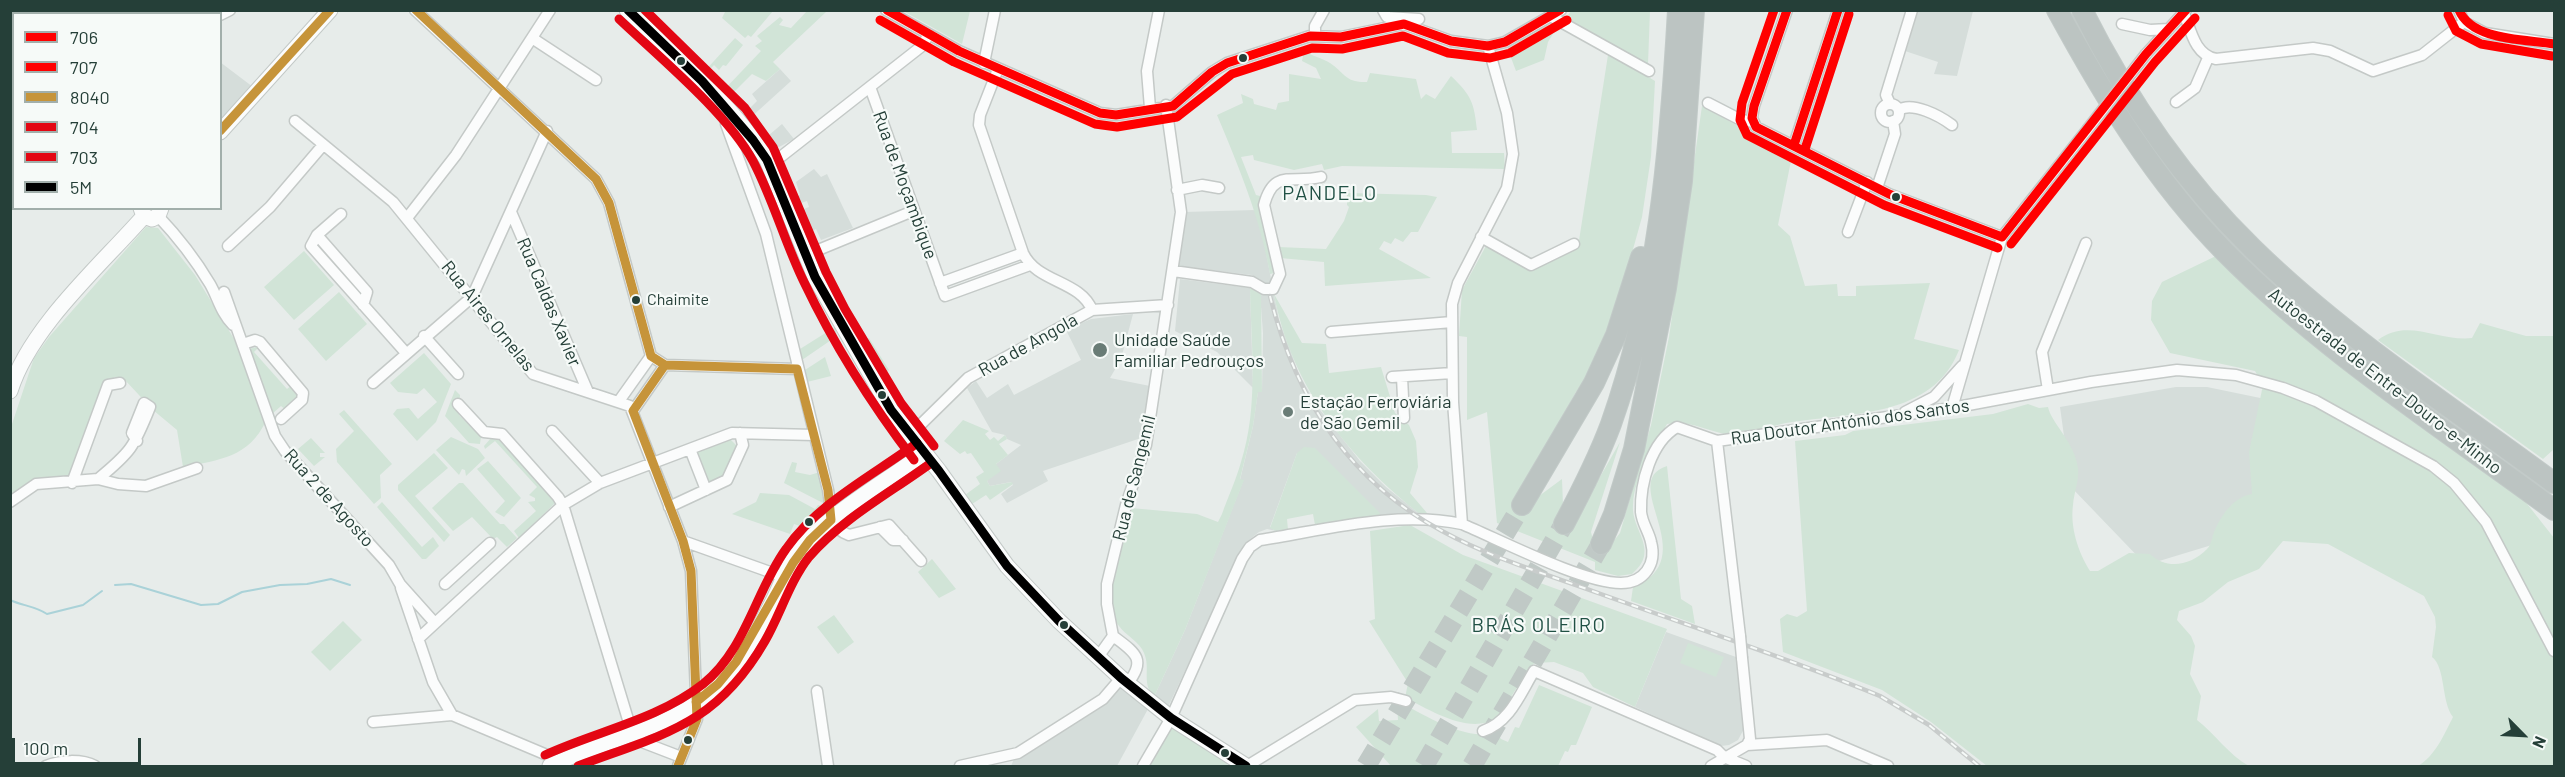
<!DOCTYPE html>
<meta charset="utf-8">
<style>
body{margin:0}
#map{position:relative;width:2565px;height:777px;overflow:hidden;background:#e7ecea;font-family:Barlow,sans-serif}
canvas{display:block}
.frame{position:absolute;inset:0;border:12px solid #253f38;pointer-events:none}
.legend{position:absolute;left:12px;top:12px;width:210px;height:198px;box-sizing:border-box;background:#f6faf8;border:2px solid #a2afab;margin:0;padding:8px 10px;list-style:none;font-size:18px;color:#253f38}
.legend li{display:flex;align-items:center;gap:12px;height:30px}
.legend b{width:30px;border:2px solid #a2afab}
.north{position:absolute;left:2493px;top:705px;width:60px;height:60px;-webkit-text-stroke:4px #f6faf8;paint-order:stroke;rotate:114deg;font-size:16px;font-weight:700;line-height:24px;text-align:center;color:#253f38}
.north::after{content:'';display:block;margin:auto;width:21px;height:27px;background:#253f38;clip-path:polygon(50% 0,100% 100%,50% 72%,0 100%)}
.scale{position:absolute;left:12px;top:738px;width:129px;height:27px;box-sizing:border-box;border:3px solid #253f38;border-top:0;padding-left:8px;font-size:18px;line-height:21px;white-space:nowrap;color:#253f38;-webkit-text-stroke:4px #f6faf8;paint-order:stroke}
</style>
<div id="map">
<canvas width="2565" height="777"></canvas>
<div class="frame"></div>
<ul class="legend">
<li><b style="height:8px;background:#f00"></b>706</li>
<li><b style="height:8px;background:#f00"></b>707</li>
<li><b style="height:8px;background:#c6943a"></b>8040</li>
<li><b style="height:8px;background:#e30613"></b>704</li>
<li><b style="height:8px;background:#e30613"></b>703</li>
<li><b style="height:8px;background:#000"></b>5M</li>
</ul>
<div class="north">N</div>
<div class="scale">100 m</div>
</div>
<script>
const context = document.querySelector('canvas').getContext('2d');
context.lineJoin = 'round';
function fill(path, color) { context.fillStyle = color; context.fill(path, 'evenodd'); }
function strokePath(path, color, width, dash) { context.strokeStyle = color; context.lineWidth = width; context.lineCap = dash ? 'butt' : 'round'; context.setLineDash(dash || []); context.stroke(path); }
function label(font, color, halo, rows, align = 'center') {
  context.font = font + ' Barlow,sans-serif'; context.lineWidth = 4.5; context.setLineDash([]); context.textBaseline = 'middle'; context.strokeStyle = halo; context.fillStyle = color; for (const [text, x, y, turn = 0] of rows) {
    context.save(); context.translate(x, y); context.rotate((+turn || 0) * Math.PI / 180); context.textAlign = isNaN(turn) ? turn : align; if (halo) context.strokeText(text, 0, 0); context.fillText(text, 0, 0); context.restore();
  }
}
const built = new Path2D(`
 M1918,11h55l-16,65 -23,-2 4,-12 -33,-11z
 M220,62l33,25 -33,35z
 M780,69l11,12 -43,39 -5,-5 14,-14 -5,-7z
 M782,124l12,15 -15,8 -17,-6z
 M814,169l7,8 6,-3 26,54 -32,12 -5,-11 -10,5 -7,-19 -4,1 -2,-3 16,-6 -2,-6 -9,3 -2,-6 4,-3 -4,-13z
 M1255,210l8,27 16,83 20,54 18,32 43,55 26,26 35,28 -42,1 -82,-63 -27,74 6,4 -9,-2 -8,3 -14,11 -77,164 -14,-10 31,-67 58,-149 -3,-1 13,-54 5,-35h4l1,-58 -4,-52 -7,-6 -74,-9 6,-54z
 M1180,279l70,9 3,100 -36,-36 -42,-21z
 M1133,314l-12,45 -11,19 40,8 -9,52 -98,33 5,10 -41,22 -6,-9 12,-9 -2,-3 -21,4 -3,-5 9,-17 25,-19 -14,-6 -2,-4 -13,-3 -25,-44 9,-7 11,17 21,-14 6,11 67,-35 -15,-30 25,-11z
 M2176,387h31l63,13 34,117 -158,48 -75,-78 -11,-80z
 M1666,632l70,25 9,70 -7,13 -9,5 -8,1 -86,-39z
 M1119,685l29,24 -31,57h-106l3,-7z`);
const green = new Path2D(`
 M726,10h47v1l-22,26 -3,-2 -3,3 -23,-20z
 M807,11l19,1 -53,50 7,7 -14,12 -14,-7 -25,25 -6,-6 40,-42 -6,-5 7,-5 -5,-5 23,-19 3,3 -4,5 12,3z
 M904,11h66l-8,33 -57,-32z
 M1571,11h79l-2,53 -78,-43 -2,-6z
 M1547,25l10,2 -9,15 -4,18 -28,11 -9,-24z
 M735,38l8,7 -17,21 -3,-1 -4,5 -5,-5 -9,10 -2,-2z
 M1304,51c8,5 18,7 26,12 14,9 15,20 37,19l3,-9 46,6 5,20 5,-5 9,5 16,-23c21,20 23,27 26,54l-26,2 1,21h52l1,16 -163,-3 -18,4 -2,-6 -28,6 -40,-10 -1,-5 -12,2 15,38 4,1 15,77 -5,1c-10,-56 -31,-107 -53,-159l26,-12 -2,-9 12,5 1,5 22,6 2,-7 11,-2v-27l32,5 -5,-11 -14,-7z
 M1611,54l44,27 -4,76 -9,60 -22,79 -30,76 -14,20 -60,107h19l27,-20 1,26 9,21 48,-84 -29,90 3,12 6,4 12,-5 8,-10 31,-108 18,-88 33,-231 90,50 -14,69 12,11 15,50 32,-2 1,12h18v-10l74,-3 -16,56 45,11c-26,67 -107,63 -167,72 -22,3 -44,15 -67,12 -21,-4 -36,-14 -58,-10 -14,25 -33,52 -34,81 -2,26 28,45 -1,69l-14,2 -23,-6v-8l-98,-39 -10,-111 -20,8v-83l-8,-1 3,-46 25,-46 40,24 51,-21 30,-192z
 M1347,193l79,2 11,2 -19,35h-7l-8,10 -8,-4 -4,6 -7,-3 -5,8 52,29 -106,8 -1,-24 -44,-4 -2,-11 48,2 18,-28 5,-14 -2,-2z
 M146,227l12,1 37,47 44,72 27,74c-17,36 -46,39 -83,46l-6,-37 -24,-20 -29,-31 -9,-2 -9,5 -35,95 -60,20v-70l23,-69 15,-21z
 M304,251l30,34 -40,35 -30,-33z
 M2218,255l52,53 58,47 189,136 37,47v228h-136c17,-10 26,-31 35,-49 -12,-15 -7,-49 -21,-60l4,-30 -1,-10 -11,-21 -96,-52 -45,-3 -24,28 -31,13 -25,20 -24,9 -2,9 14,16 4,10 -5,28 11,22 -4,24c18,14 32,35 52,46h-262l-56,-44 -49,-32 -99,-38 -3,-33 7,-5 10,3 10,-6 -12,-170 50,-6 8,-4 140,-17 35,-10 11,4 9,-1c3,15 24,33 29,56 4,14 -3,28 -4,42 -3,22 5,47 17,66h8l31,-18 21,1c17,16 40,12 57,-5 4,-3 5,-12 7,-17 7,-16 19,-35 38,-38l-3,-42 14,-67 -8,-14 -85,-18 -19,-33 1,-19 10,-19z
 M1250,288l11,4 1,100h-4l-5,34 -13,53 4,1 -59,150 -31,67c-13,-14 -3,-28 -10,-44 -4,-11 -19,-18 -25,-27 -20,-28 3,-88 12,-118l66,6 21,8 4,-8c6,-17 14,-34 19,-52 18,-56 10,-117 9,-174z
 M339,292l28,32 -41,37 -28,-32z
 M1274,294l28,49 24,1 3,29 52,-6 14,46 14,12 7,16 2,26 -8,26 17,20 -6,2c-72,-57 -130,-128 -147,-221z
 M2480,323l46,13h28v113l-11,10 -165,-119c29,-23 62,2 94,-2z
 M835,327l2,9 -35,24 -2,-11z
 M869,338l20,32 -2,2 3,4 -8,5 -23,-38z
 M256,347l2,1 -4,4 33,37 5,-4 7,13 -13,12 -5,-4 -9,8 -23,-65z
 M424,353l27,31 -15,38 -19,19 -24,-27 4,-5 12,-1 9,11 19,-17 -13,-14 -7,6 -19,-2 -8,-9z
 M825,357l6,19 -24,6 -2,-12z
 M455,390l5,5 -1,20 22,22 -1,7 -11,-1 -24,-27z
 M344,410l48,54 -12,11 1,23 -7,6 -37,-42 -1,-13 18,-18 -15,-17z
 M963,420l26,11 -4,3 5,6 4,-3 4,4 7,-6 2,4 -8,5 9,11 -12,9 5,7 -14,10 3,5 22,-4 1,2 -23,16 -4,-5 -14,9 -7,-9 15,-11 -4,-7 8,-5 -13,-19 -4,1 -2,-3 -5,3 -16,-13z
 M451,437l27,12 7,9 -19,18 -1,-6 -3,-1 -3,6 -23,-25z
 M492,437l8,1 57,63 -38,37 -5,-7 22,-20 -8,-9 7,-1v-3l-6,-3 8,-8 -42,-46 -10,8 -1,-3z
 M311,438l14,15h-5v4h5l-11,9 -16,-17z
 M730,439l9,9 -17,30 -13,6 -13,-33z
 M1304,447l11,1 65,65 -1,3 -64,9 -2,-11 -26,5 1,11 -12,1 -6,-3 27,-75z
 M434,453l14,15 -33,28 35,39 -6,7 -46,-52v-5z
 M488,461l33,37 -17,19 -9,-5 10,-11 -28,-32z
 M792,462l5,1 -2,9 15,3 10,-3 3,31 -39,-20z
 M1667,466l14,133 11,7 3,18 -64,-23 2,-14c73,-29 -17,-105 34,-121z
 M459,483h4l37,41h4l13,14 -10,9 -10,-10 -4,2 -21,-22 -19,14 -21,-23z
 M760,493l29,2 26,14 3,-4 8,2 -5,14 -12,8 -15,-5 -4,10 -58,-20 24,-12z
 M382,502l40,45 11,-10 6,9 -13,13h-4l-45,-52z
 M1410,525l53,30 204,74 -32,78 -42,-20 -10,-14 -29,-11 -19,1 -5,4 -33,52c-31,15 -64,-8 -92,-21l3,-15 -39,-62 6,-2 -5,-88z
 M932,559l24,30 -17,9 -21,-26z
 M834,615l20,27 -16,12 -21,-27z
 M343,621l19,19 -32,31 -19,-19z
 M1688,643l36,14 -8,20 -36,-14z
 M1539,685l53,22 -16,38h-5l-3,7 -3,-1 -7,15h-167l-35,-39 22,-18 1,12 19,-1 -1,-16 4,-1c22,11 69,41 94,28l6,8 7,3 7,-15 4,1z
 M1172,724l57,37 -2,5h-78z`);
const stream = new Path2D(`
 M115,585l16,-1 70,21 17,-1 24,-12 38,-7 27,-1 24,-5 19,6
 M10,600c13,6 25,6 37,14l36,-9 19,-14`);
const highwayTunnel = new Path2D(`
 M1366,766l156,-261
 M1424,766l140,-242
 M1472,766l129,-222`);
const street = new Path2D(`
 M84,10l2,4
 M189,10l1,4
 M415,10l181,169 13,24 42,153 14,9 132,4
 M886,10l73,41 141,62 16,2 57,-9 39,-34 15,-9 83,-27 31,1 63,-13 47,17 37,5 17,-4 56,-32
 M1383,10l4,7 32,2
 M1787,10l-33,96 -2,12 4,9 133,67 113,43
 M2459,10l5,12 21,11 69,11
 M2184,13c7,18 11,42 32,46l97,-11 17,3 43,20 49,-16 42,-33
 M220,15l10,-5
 M1552,17l97,54
 M2122,24l28,6 19,-1
 M1315,36v-10l9,-16
 M532,38l64,42
 M2146,54l40,-44
 M984,63l11,-53
 M998,69l-18,46 -1,10 44,128c14,30 57,27 69,57
 M870,87l75,209 85,-31
 M2176,102l19,-14 13,-30
 M1708,103l33,17 13,2
 M1890,104l-4,-9 26,-85
 M1881 113a9 9 0 1 1 18 0a9 9 0 1 1-18 0Z
 M1150,108l-3,-37 12,-61
 M1899,110c13,-9 41,6 53,15
 M730,111l-3,3 -1,10 40,110 62,256c3,17 0,38 21,45l40,-10 32,36
 M295,121l98,81 140,172 97,32 53,135 8,30 6,148 -19,47
 M1794,145l44,-135
 M769,166l153,-120 7,-12
 M1877,188l18,-54 -2,-13
 M1177,190l25,-5 17,3
 M511,212l77,180
 M341,214l-24,21 -6,11 95,107
 M158,216c20,21 37,43 52,68 8,14 11,29 23,41
 M407,218l49,-63 94,-145
 M1848,232l19,-50
 M317,235l50,57 -4,13
 M1481,237l50,28 43,-21
 M228,246l42,-39 53,-62
 M806,255l107,-44
 M1173,271l79,11 12,7h9l7,-15 -16,-69c10,-37 28,-21 57,-28
 M940,283l83,-30
 M224,292l51,144 10,15 104,114 11,19 34,38
 M1331,332l121,-10
 M424,336l34,38
 M243,344l12,-4 5,2 43,51 -1,7 -21,19
 M1392,377l60,-4
 M1402,377l2,41
 M373,383l99,-86 75,-166
 M2048,390l-6,-38 44,-109
 M619,401l32,-45
 M458,404l26,28 18,2 56,63 5,8 70,231 9,6 39,15
 M1952,408l50,-171 85,-107
 M633,411l32,-46
 M1905,412l29,-15 28,-31
 M552,431l48,52
 M910,435l58,-57 124,-68 76,-5
 M1717,441l23,195
 M690,449l16,41
 M98,479c33,-27 36,-32 52,-72l-6,-4 -12,30 5,8
 M72,483l36,-98 12,-2
 M10,502l26,-18 62,-5 20,5 28,2 51,-18
 M669,507l58,-27 16,-35 -3,-12
 M1462,524l-9,-122 -1,-98 6,-21 49,-95 6,-34 -6,-41 -19,-67
 M880,527l13,13h10
 M683,541l101,36
 M445,584l45,-41
 M401,588l32,94 19,33
 M1113,636c21,16 35,23 14,48
 M418,639l145,-134 37,-22 132,-50 82,2
 M1098,657l15,-21 -6,-32v-20l19,-79 20,-60 35,-233 -15,-107
 M817,691l11,75
 M373,722l79,-7 95,40 10,8
 M1483,731c27,-9 37,-37 51,-60l183,79 7,7 22,9
 M1747,745l80,-5 61,26
 M46,766c13,-6 36,-7 49,0
 M960,766l58,-13 85,-54 18,-21
 M1143,766l28,-48 71,-159 8,-12 10,-7c65,-10 137,-30 202,-16 38,16 121,59 159,59 23,0 36,-19 30,-41 -2,-10 -9,-19 -10,-30 -1,-29 10,-70 36,-85l40,14 235,-33 139,-26 86,-12 59,5 47,13 33,13 117,65 21,17 32,39 68,129
 M1247,766l108,-66 36,-3 15,4
 M1711,766l36,-21 3,-6 -8,-81`);
const secondary = new Path2D(`
 M627,10c47,44 106,95 140,150l48,117 76,133 48,61 68,95 52,55 62,57 50,40 75,48
 M220,132l110,-122
 M141,208l3,8 8,3 6,-3 3,-8
 M10,391c20,-64 90,-125 134,-175
 M550,766c52,-26 113,-35 161,-73 24,-19 49,-66 63,-94 8,-16 13,-34 25,-48 28,-37 87,-69 125,-98`);
const highway = new Path2D(`
 M2057,10c48,88 98,171 168,242 98,99 218,176 329,258
 M2082,10c44,88 101,171 171,239 91,89 200,159 301,234
 M1522,505l72,-122 22,-48 25,-78
 M1564,524c17,-32 34,-65 47,-100 47,-133 59,-273 67,-414
 M1601,544l13,-30 20,-65 32,-161 16,-107 12,-171`);
const rail = new Path2D(`
 M1270,296c25,101 79,185 172,235 49,27 104,43 156,62 94,34 190,65 282,103l49,29 50,41`);
const streetBridge = new Path2D(`
 M2087,130l59,-76
 M1740,636l2,22`);
const bus1 = new Path2D(`
 M887,10l72,41 141,62 16,2 57,-9 39,-34 15,-9 83,-27 31,1 63,-13 47,17 37,5 17,-4 55,-32
 M1787,10l-33,96 -2,12 4,9 133,67 113,43
 M2459,10c13,31 66,29 95,34
 M1794,145l44,-135
 M2002,237l144,-183 40,-44`);
const bus2 = new Path2D(`
 M1774,10l-32,93 -2,17 7,15 137,70 114,43
 M2448,15l8,16 25,13 71,12
 M880,20l74,42 141,62 22,3 60,-10 55,-43 80,-26 30,1 61,-13 45,17 42,5 20,-5 57,-33
 M1805,149l44,-135
 M2011,244l144,-182 40,-44`);
const bus3 = new Path2D(`
 M416,10l180,169 13,24 42,153 14,9 132,4 31,121 3,30 -21,20 -17,23 -57,99 -18,22 -22,18
 M220,131l110,-121
 M665,365l-32,46 50,130 8,30 6,148 -19,47`);
const bus4 = new Path2D(`
 M619,19c40,38 108,94 134,142 20,38 32,82 51,121 30,63 68,123 110,178
 M578,766c85,-32 138,-40 187,-125 15,-26 25,-60 44,-84 34,-39 81,-64 122,-94`);
const bus5 = new Path2D(`
 M645,10l100,98 28,39 53,125 19,37 56,94 33,43
 M545,755c52,-24 112,-35 158,-71 43,-34 53,-94 83,-135 32,-46 86,-73 131,-106`);
const bus6 = new Path2D(`
 M628,10l74,71 51,59 14,20 48,117 76,133 48,61 68,95 52,55 62,57 50,40 75,48`);
const markers = [
 [1243,58,5,"#253f38"],
 [681,61,5,"#253f38"],
 [1896,197,5,"#253f38"],
 [636,300,5,"#253f38"],
 [1100,350,8,"#697c76"],
 [882,395,5,"#253f38"],
 [1288,412,6,"#697c76"],
 [809,522,5,"#253f38"],
 [1064,625,5,"#253f38"],
 [688,740,5,"#253f38"],
 [1225,753,5,"#253f38"]
];
const busNames = [
 ["Chaimite",647,300]
];
const streetNames = [
 ["Rua de Moçambique",905,185,70],
 ["Rua Caldas Xavier",549,302,67],
 ["Rua Aires Ornelas",488,316,51],
 ["Rua de Angola",1028,345,-29],
 ["Autoestrada de Entre-Douro-e-Minho",2385,381,38],
 ["Rua Doutor António dos Santos",1850,422,-8],
 ["Rua de Sangemil",1134,478,-76],
 ["Rua 2 de Agosto",329,498,48]
];
const poiNames = [
 ["Unidade Saúde",1114,340],
 ["Familiar Pedrouços",1114,361],
 ["Estação Ferroviária",1300,402],
 ["de São Gemil",1300,423]
];
const neighbourhoodNames = [
 ["PANDELO",1330,193],
 ["BRÁS OLEIRO",1539,625]
];
fill(built, '#d5ddda');
fill(green, '#d1e4d7');
strokePath(stream, '#aad2d8', 2);
strokePath(highwayTunnel, '#c0c9c6', 20, [20, 10]);
strokePath(street, '#c4c9c7', 13);
strokePath(secondary, '#c3c9c7', 17);
strokePath(highway, '#c2cac8', 22);
strokePath(street, '#fbfcfc', 10);
strokePath(secondary, '#fbfcfc', 15);
strokePath(highway, '#bcc4c2', 20);
strokePath(rail, '#c8cccb', 4.5);
strokePath(rail, '#f6faf8', 2, [7]);
strokePath(streetBridge, '#c4c9c7', 13, []);
strokePath(streetBridge, '#fbfcfc', 10);
strokePath(bus1, '#f00', 9);
strokePath(bus2, '#f00', 9);
strokePath(bus3, '#c6943a', 9);
strokePath(bus4, '#e30613', 9);
strokePath(bus5, '#e30613', 9);
strokePath(bus6, '#000', 9);
for (const [x, y, r, color] of markers) { const dot = new Path2D(); dot.arc(x, y, r, 0, 2 * Math.PI); context.fillStyle = color; context.fill(dot); strokePath(dot, '#f6faf8', 2); }
label('16px', '#253f38', '#f6faf8', busNames, 'left');
label('18px', '#253f38', '#f6faf8', streetNames);
label('18px', '#253f38', '#f6faf8', poiNames, 'left');
context.letterSpacing = '1.5px';
label('20px', '#215145', '#f6faf8', neighbourhoodNames);
context.letterSpacing = '0px';
</script>
